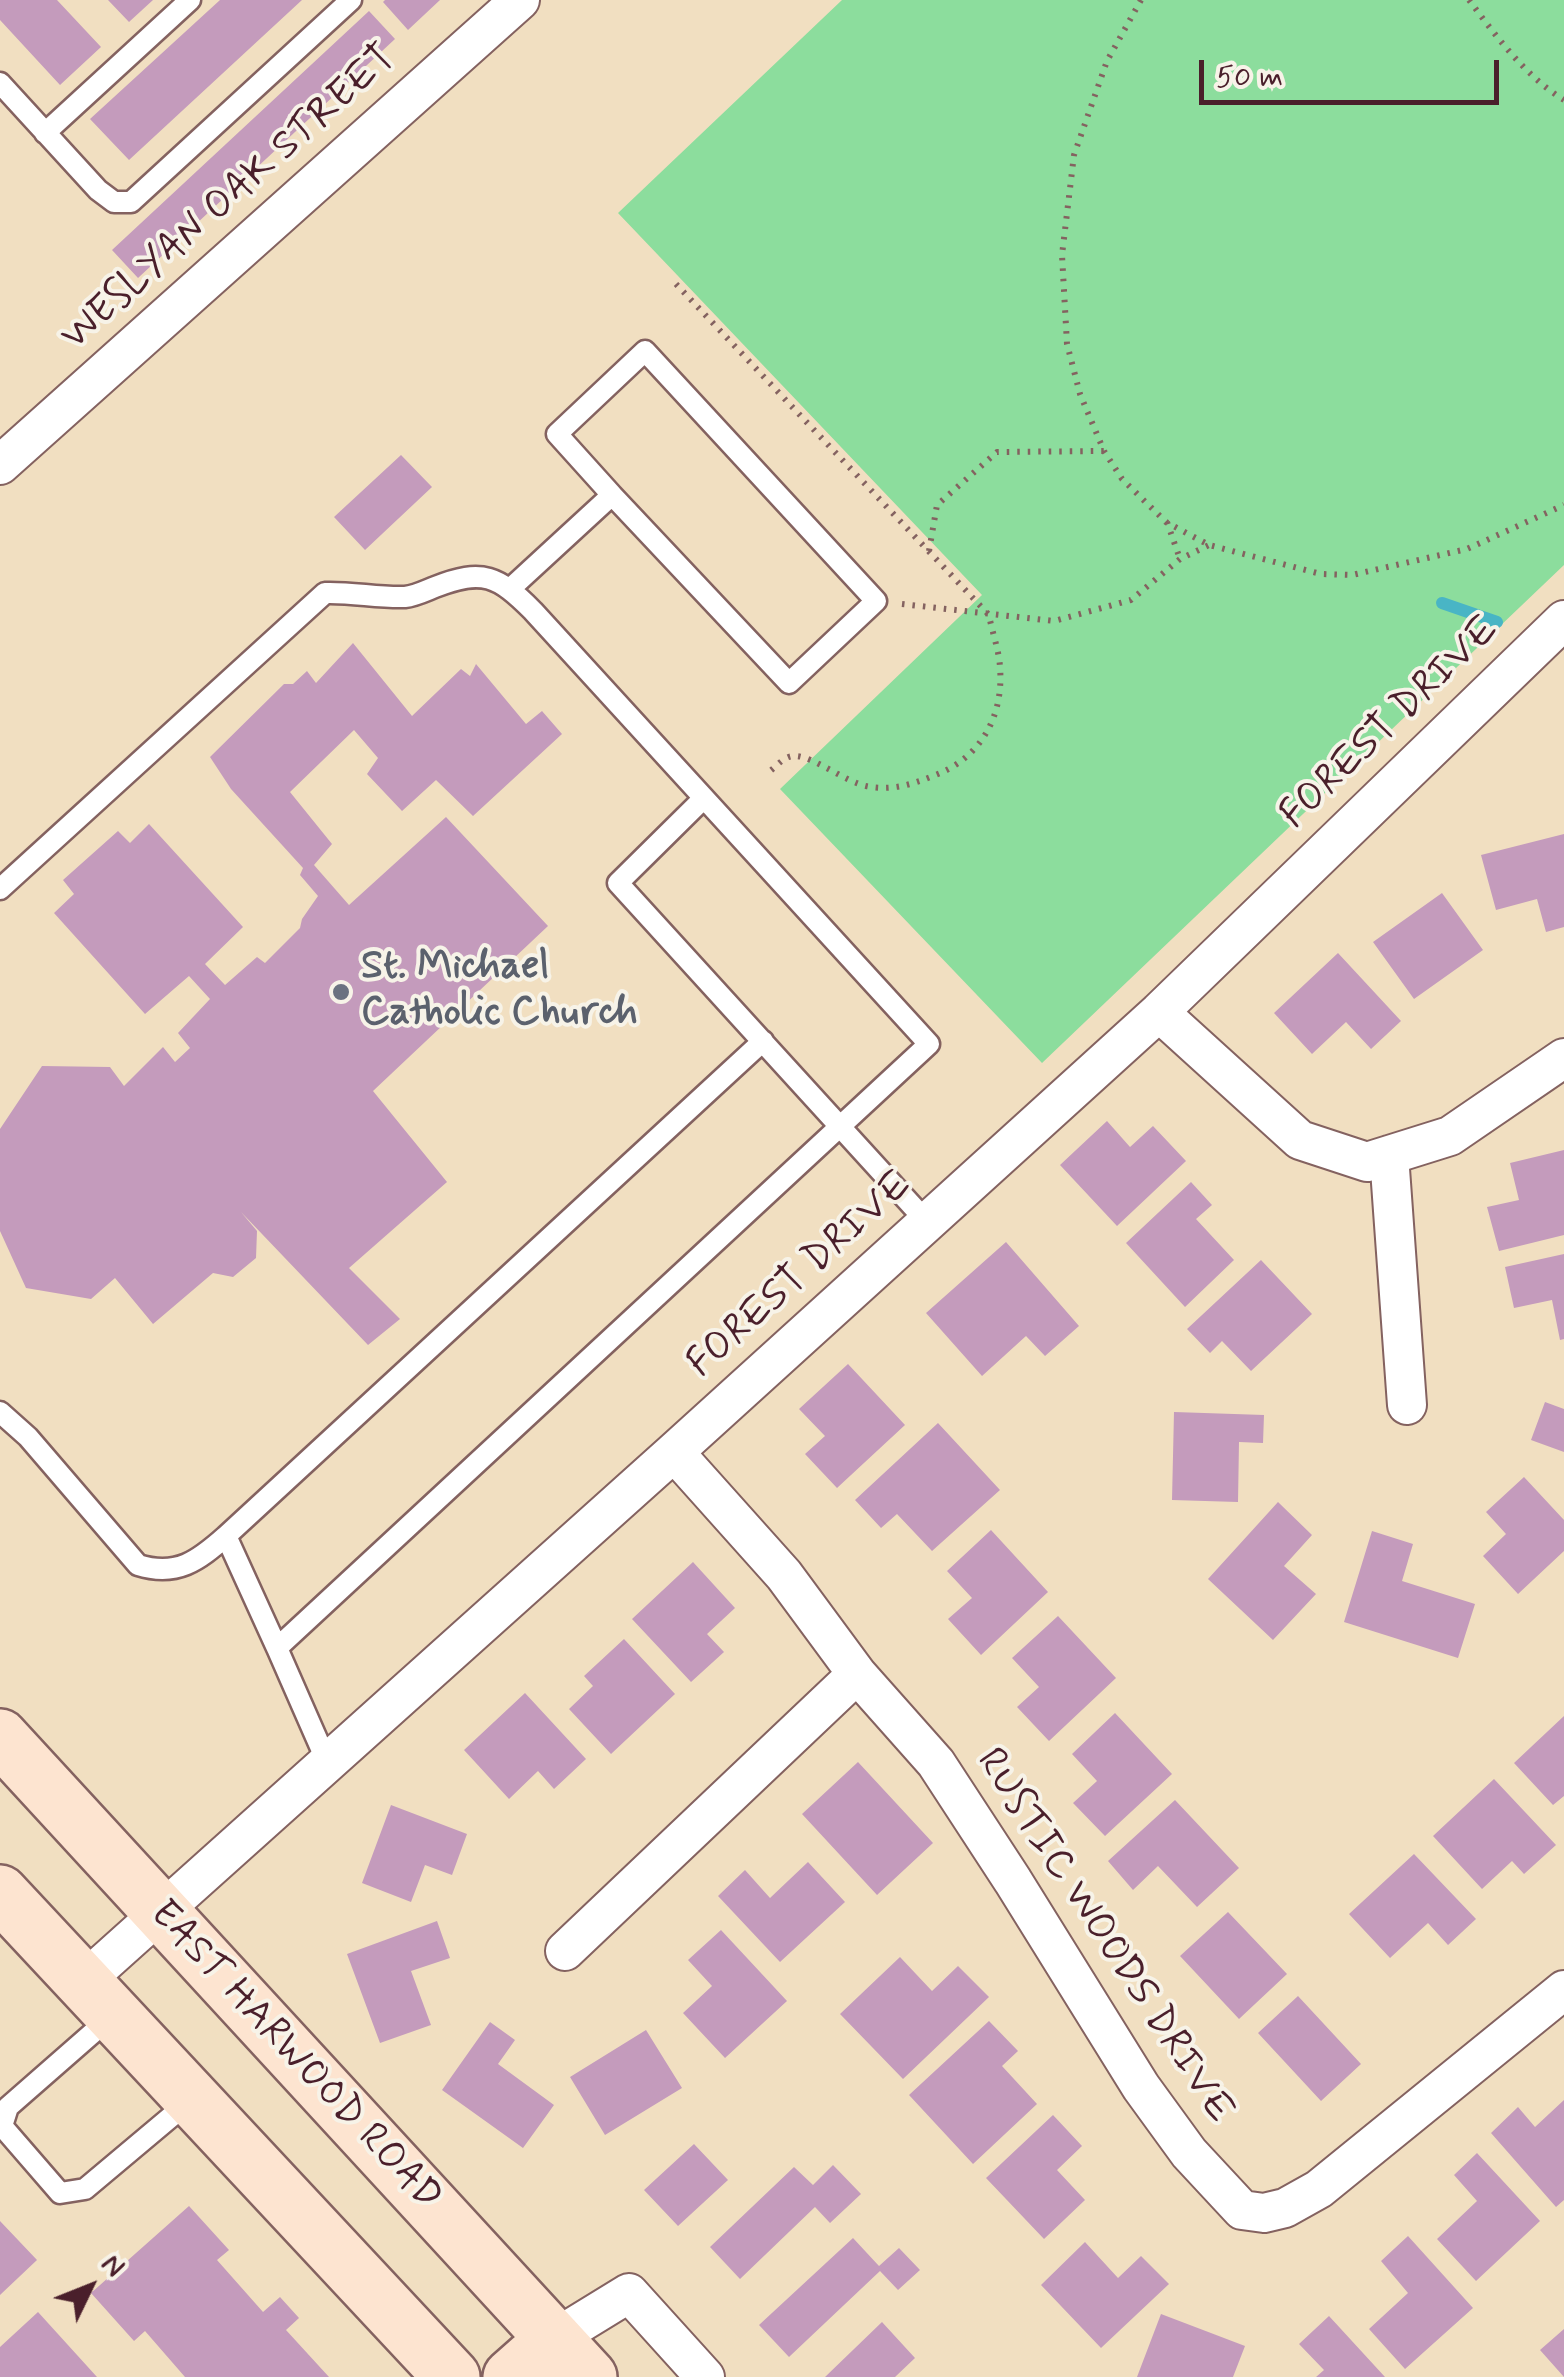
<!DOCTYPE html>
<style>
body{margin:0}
#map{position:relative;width:1564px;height:2377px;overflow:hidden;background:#f1dfc1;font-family:Mynerve,sans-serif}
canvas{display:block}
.north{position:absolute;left:40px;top:2237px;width:100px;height:100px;-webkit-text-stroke:8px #f7f3e8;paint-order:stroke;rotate:47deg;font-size:28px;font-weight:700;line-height:40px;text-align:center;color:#4a1f2b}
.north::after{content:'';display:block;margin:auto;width:35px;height:45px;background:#4a1f2b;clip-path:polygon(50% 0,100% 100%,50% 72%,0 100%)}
.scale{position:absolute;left:1199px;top:60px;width:300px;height:45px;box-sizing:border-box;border:5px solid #4a1f2b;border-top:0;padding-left:12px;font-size:30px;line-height:35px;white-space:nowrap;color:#4a1f2b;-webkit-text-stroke:8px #f7f3e8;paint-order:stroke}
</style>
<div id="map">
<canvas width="1564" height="2377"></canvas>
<div class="north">N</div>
<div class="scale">50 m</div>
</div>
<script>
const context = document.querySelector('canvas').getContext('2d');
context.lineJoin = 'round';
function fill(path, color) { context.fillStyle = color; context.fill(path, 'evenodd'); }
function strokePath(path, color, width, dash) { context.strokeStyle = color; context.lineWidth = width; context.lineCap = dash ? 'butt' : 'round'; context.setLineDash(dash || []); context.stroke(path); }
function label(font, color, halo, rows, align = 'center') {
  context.font = font + ' Mynerve,sans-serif'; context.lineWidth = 8; context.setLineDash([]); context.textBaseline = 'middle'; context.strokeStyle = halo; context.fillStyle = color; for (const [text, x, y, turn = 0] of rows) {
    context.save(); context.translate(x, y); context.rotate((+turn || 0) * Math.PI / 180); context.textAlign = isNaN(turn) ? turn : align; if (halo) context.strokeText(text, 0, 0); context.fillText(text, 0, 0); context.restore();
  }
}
const green = new Path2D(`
 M842,0h722v565l-522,498 -262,-274 202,-194 -364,-382z`);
const stream = new Path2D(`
 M1442,603l55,19`);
const building = new Path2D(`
 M0,0h57l44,47 -41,38 -60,-65z
 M108,0h45l-24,22z
 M220,0h82l-173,160 -39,-41z
 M385,0h55l-32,30 -25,-28z
 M369,11l26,28 -257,239 -26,-28z
 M401,455l31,32 -67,63 -31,-33z
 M353,643l59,73 49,-47 9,7 6,-12 50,60 16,-13 20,23 -89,82 -37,-36 -34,31 -35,-37 11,-16 -24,-28 -64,62 42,52 -18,21 35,40 97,-88 102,109 -175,165 74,91 -98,86 51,51 -32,26 -127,-133 16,19 -1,27 -23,19 -20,-4 -60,51 -38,-46 -24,21 -65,-11 -26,-57v-102l42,-63 68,1 14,19 39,-39 12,15 15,-14 -12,-15 32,-34 -21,-23 -44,38 -91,-101 20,-19 -11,-14 55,-49 12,12 19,-19 94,103 -38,37 20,21 32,-28 8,6 35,-35 2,-9 16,-23 -18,-21 3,-7 -72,-79 -21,-32 74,-73h9l14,-13 9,12z
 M1564,834v93l-18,5 -9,-33 -41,11 -15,-55z
 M1442,893l41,57 -69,49 -41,-57z
 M1338,953l63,68 -30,28 -25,-27 -34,32 -38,-41z
 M1107,1121l23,26 23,-21 33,35 -69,65 -57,-61z
 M1564,1150v85l-65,16 -12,-44 32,-7 -9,-37z
 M1191,1182l21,23 -16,14 38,41 -49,47 -59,-64z
 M1006,1242l73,84 -34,30 -19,-20 -44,40 -56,-63z
 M1564,1254v85l-4,1 -8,-40 -38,8 -9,-41z
 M1261,1260l51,54 -61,57 -29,-30 -12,12 -23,-24z
 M848,1364l57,61 -68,63 -32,-34 20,-18 -26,-27z
 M1545,1402l19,7v43l-33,-12z
 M1174,1412l90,3 -1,28 -24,-1 -1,60 -66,-2z
 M938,1423l62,67 -68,61 -35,-37 -16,14 -26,-28z
 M1524,1477l40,43v31l-46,43 -35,-38 23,-22 -20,-22z
 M1278,1502l34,33 -28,31 32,28 -43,46 -65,-61z
 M991,1530l57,62 -67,63 -33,-36 24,-21 -25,-27z
 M1372,1531l41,13 -11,37 73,23 -17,54 -114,-36z
 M693,1562l42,46 -28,26 17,18 -33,30 -59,-63z
 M1058,1616l58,62 -67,63 -32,-34 22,-20 -27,-29z
 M624,1639l51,55 -64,60 -42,-45 24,-23 -9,-10z
 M525,1693l61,66 -32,30 -16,-18 -29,28 -45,-49z
 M1115,1713l57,61 -67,62 -32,-33 24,-22 -25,-27z
 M1564,1716v80l-11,9 -39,-42z
 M858,1762l75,81 -56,52 -75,-81z
 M1494,1779l62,66 -32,29 -12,-13 -30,28 -49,-53z
 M1175,1800l64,68 -42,39 -39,-41 -25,24 -25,-29z
 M391,1805l76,29 -15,41 -27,-10 -14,37 -49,-19z
 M1414,1854l62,65 -28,26 -20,-22 -38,35 -41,-44z
 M808,1862l37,40 -65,60 -62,-66 27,-26 25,28z
 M1228,1912l59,62 -48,45 -59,-63z
 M437,1921l13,37 -39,13 20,54 -51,18 -33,-89z
 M721,1930l66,71 -62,57 -42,-45 29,-27 -24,-26z
 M900,1957l32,34 26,-25 31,31 -86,82 -63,-65z
 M1298,1996l63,68 -40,37 -63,-68z
 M989,2021l29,30 -16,15 35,38 -64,60 -64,-69z
 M490,2022l25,18 -17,24 56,41 -31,43 -81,-58z
 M646,2030l36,58 -77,47 -35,-58z
 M1564,2100v100l-8,7 -65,-74 27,-26 17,20z
 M1053,2115l29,31 -25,24 28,30 -41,39 -58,-61z
 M694,2144l34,36 -50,46 -34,-36z
 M1477,2153l63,68 -64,60 -39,-42 40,-38 -23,-26z
 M833,2165l28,29 -31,29 -15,-16 -75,72 -30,-32 84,-80 19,18z
 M189,2206l40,44 -12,10 46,52 17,-15 19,21 -13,12 43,47h-144l-40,-46 -11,10 -43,-48z
 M0,2221l37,39 -37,35z
 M1408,2236l65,72 -68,61 -36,-40 39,-36 -27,-32z
 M853,2238l26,28 20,-18 21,22 -22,20 -18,-19 -91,86 -30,-32z
 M1085,2242l33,36 23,-22 28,28 -68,64 -60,-63z
 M38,2312l59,65h-97v-30z
 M1161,2314l84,32 -12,31h-96z
 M1329,2316l56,61h-69l8,-7 -25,-26z
 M882,2322l33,36 -20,19h-70z
 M1564,2329v48l-24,-27z`);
const path = new Path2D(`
 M1141,0l-34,61 -33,94 -12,100 5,89 13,50 24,57 18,28 44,43 43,23 112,29 31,1 115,-26 97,-44
 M1469,0c27,36 56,76 95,100
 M676,284l313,331c3,17 10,35 11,52 4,50 -20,92 -67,109 -22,9 -43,15 -67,10 -22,-5 -52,-29 -70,-30 -11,-1 -18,9 -26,15
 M1167,522l13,37
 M929,551l8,-46 60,-53 107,-1
 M902,604l152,17 77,-21 49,-41 29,-14`);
const service = new Path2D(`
 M0,83l98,107 16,12h17l220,-202
 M45,133l145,-133
 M511,588l101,-93 -55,-61 88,-83 231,250 -87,82 -177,-188
 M704,798l-86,85 309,339
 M0,889l325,-296c27,-1 53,5 80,4 10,-1 20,-6 30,-10 48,-19 63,-11 98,24l396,433 -652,604 -51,-112c-28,25 -49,41 -88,29l-110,-128 -28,-25
 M226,1536l537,-495
 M277,1648l50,114
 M112,2016l-104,91 -6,19 58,67 25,-4 106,-89`);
const minor = new Path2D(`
 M0,465l520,-465
 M1159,1012l141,128 67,22 83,-26 114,-78
 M1389,1155l18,250
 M674,1452l110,123 73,99 79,89 77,118 128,206 48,66 53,57 22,3 21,-5 34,-19 245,-199
 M565,1951l292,-277
 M83,1982l591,-530 485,-440 405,-392
 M554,2339l75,-46 76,84`);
const secondary = new Path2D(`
 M0,1737l589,640
 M0,1893l452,484
 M511,2377l43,-38`);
const markers = [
 [341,992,10,"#6b7280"]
];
const streetNames = [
 ["WESLYAN OAK STREET",230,199,-42],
 ["FOREST DRIVE",1391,724,-44],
 ["FOREST DRIVE",801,1276,-42],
 ["RUSTIC WOODS DRIVE",1103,1937,57],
 ["EAST HARWOOD ROAD",294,2057,47]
];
const worshipNames = [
 ["St. Michael",361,969],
 ["Catholic Church",361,1015]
];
fill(green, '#8cdd9d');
strokePath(stream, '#49b5c5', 12);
fill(building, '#c49bbc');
strokePath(service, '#846260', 25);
strokePath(minor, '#846260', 42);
strokePath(secondary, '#846260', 60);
strokePath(path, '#846260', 6, [2.5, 8]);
strokePath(service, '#fff', 20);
strokePath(minor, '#fff', 38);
strokePath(secondary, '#fde4d0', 55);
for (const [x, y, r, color] of markers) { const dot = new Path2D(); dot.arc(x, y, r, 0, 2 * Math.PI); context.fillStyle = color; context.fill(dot); strokePath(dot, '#f7f3e8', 4); }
label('40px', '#4a1f2b', '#f7f3e8', streetNames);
label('bold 40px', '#5b616d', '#f7f3e8', worshipNames, 'left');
</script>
